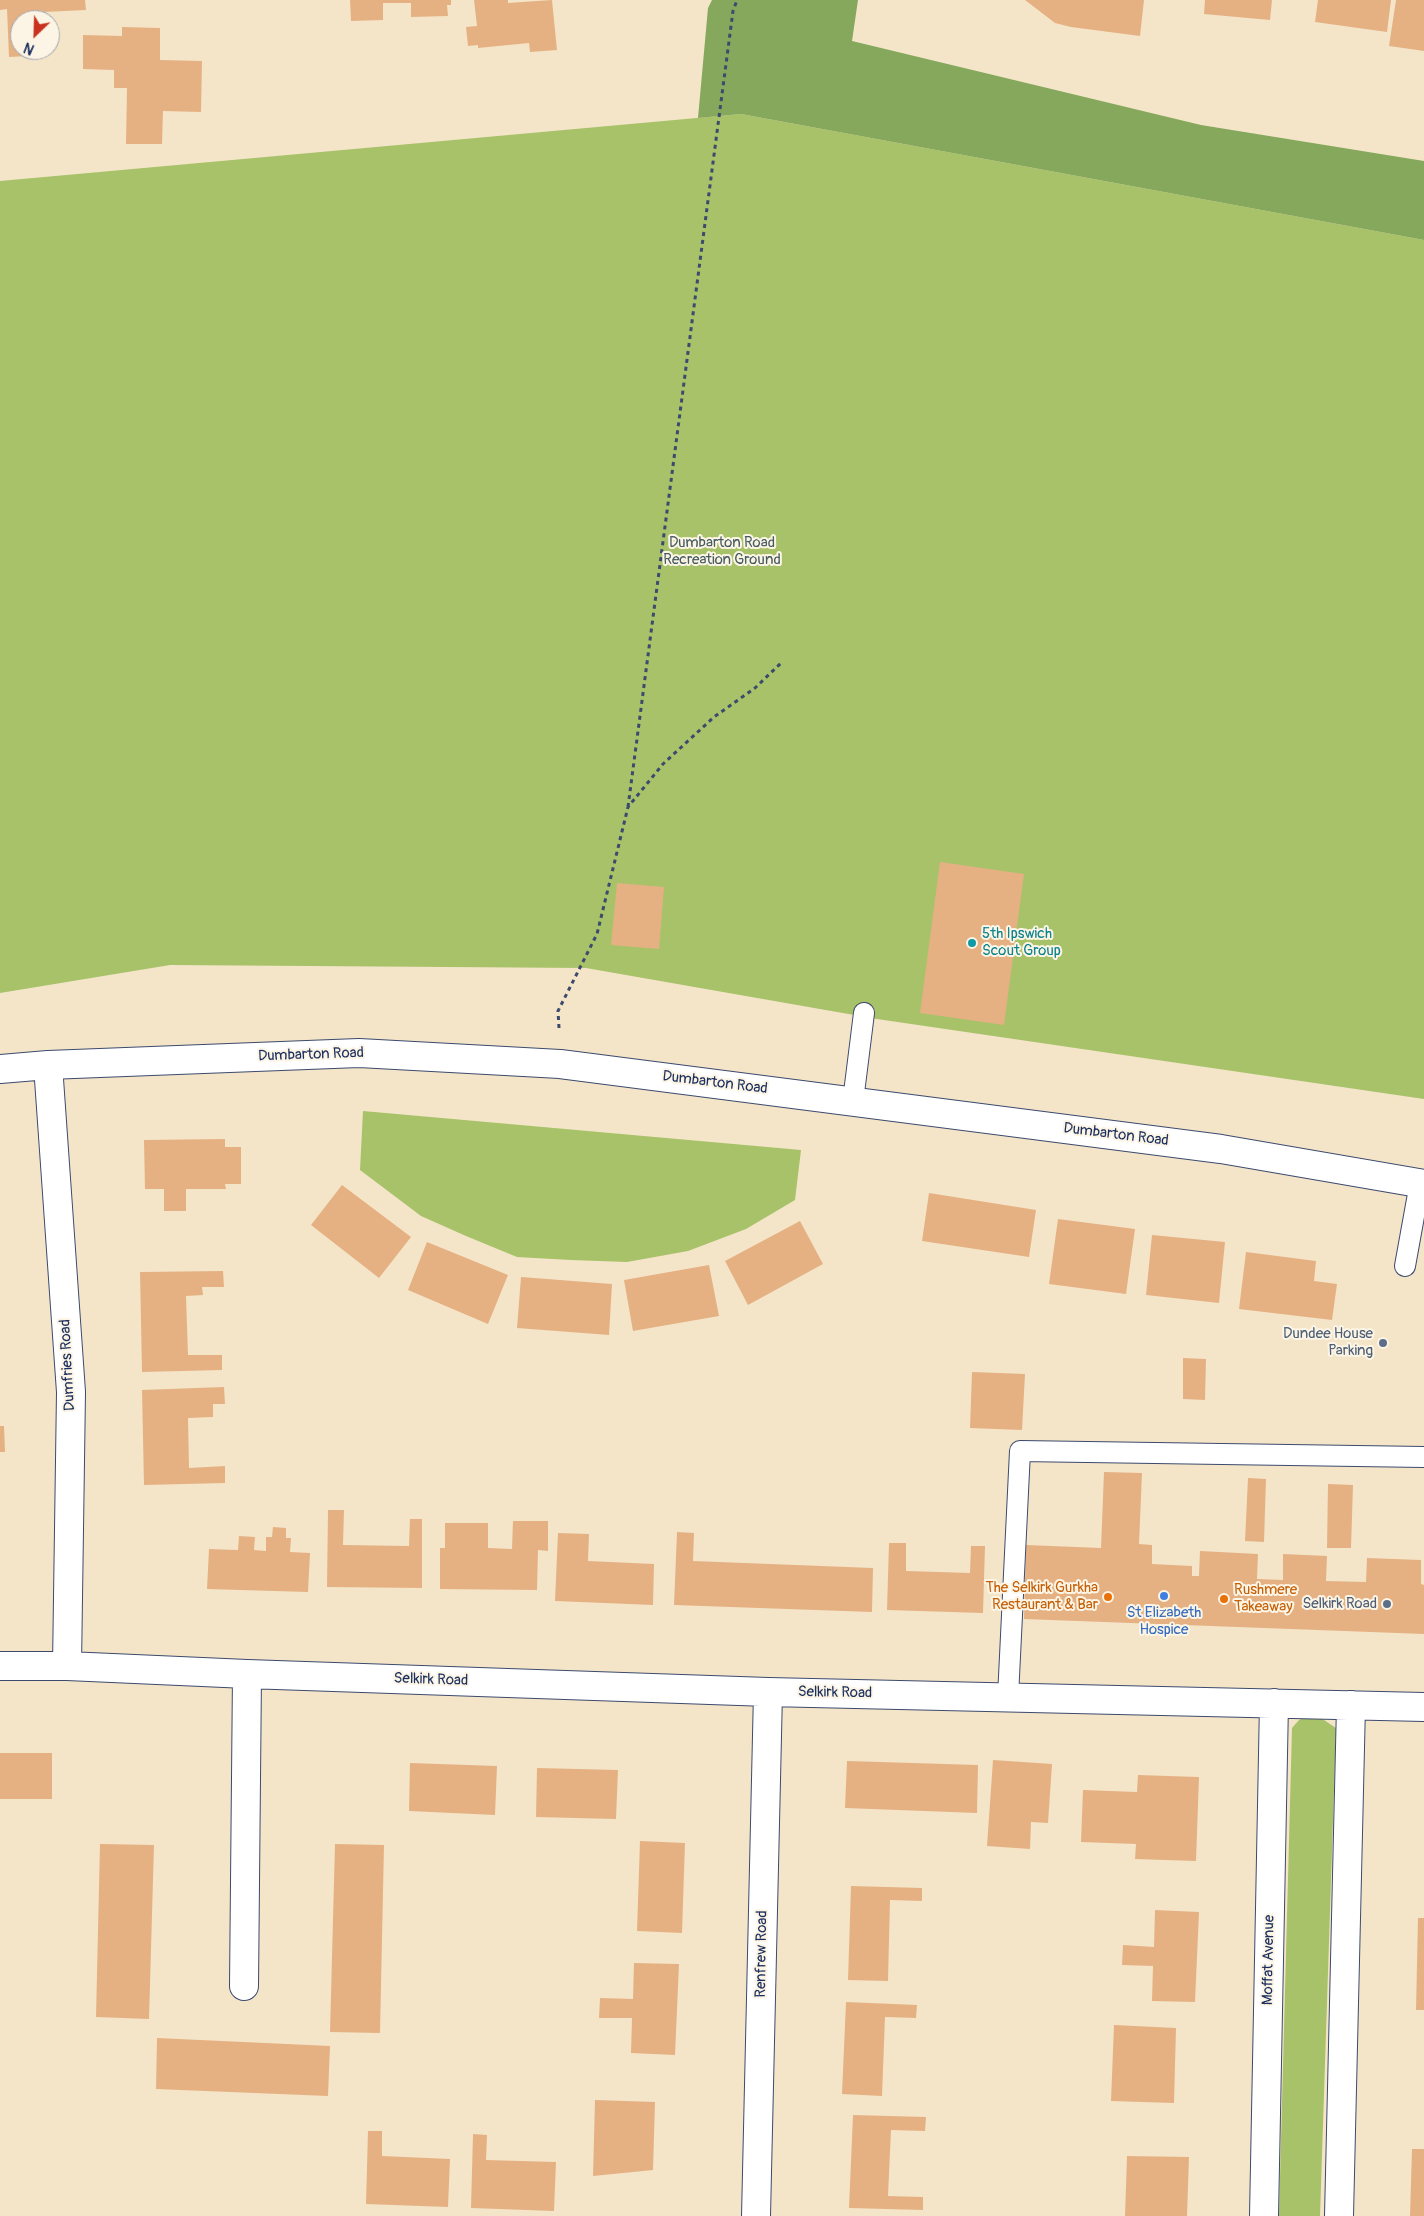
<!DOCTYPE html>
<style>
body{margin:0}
#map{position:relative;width:1424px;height:2216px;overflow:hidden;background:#f4e5c9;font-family:Pangolin,sans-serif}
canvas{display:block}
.north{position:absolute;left:10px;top:10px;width:50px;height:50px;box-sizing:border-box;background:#fcf5e5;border:1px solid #a2a6af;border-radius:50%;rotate:204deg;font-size:14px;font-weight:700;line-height:20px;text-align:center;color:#1b2f5e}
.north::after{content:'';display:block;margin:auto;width:18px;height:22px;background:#c8321e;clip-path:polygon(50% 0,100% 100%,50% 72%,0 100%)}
</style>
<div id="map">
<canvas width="1424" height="2216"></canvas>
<div class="north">N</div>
</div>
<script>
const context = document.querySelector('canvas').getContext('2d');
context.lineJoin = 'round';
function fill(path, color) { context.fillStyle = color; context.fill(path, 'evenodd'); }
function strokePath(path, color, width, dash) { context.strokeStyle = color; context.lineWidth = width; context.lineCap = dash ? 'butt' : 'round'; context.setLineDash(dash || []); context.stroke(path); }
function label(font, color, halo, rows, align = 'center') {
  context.font = font + ' Pangolin,sans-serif'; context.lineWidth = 4; context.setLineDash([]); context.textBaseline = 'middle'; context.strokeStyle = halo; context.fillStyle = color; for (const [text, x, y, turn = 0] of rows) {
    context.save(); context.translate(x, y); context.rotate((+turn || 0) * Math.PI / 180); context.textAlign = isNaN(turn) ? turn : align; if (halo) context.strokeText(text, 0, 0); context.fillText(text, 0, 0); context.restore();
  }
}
const green = new Path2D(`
 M741,114l683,126v859l-547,-80 -291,-51 -416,-3 -170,28v-812z
 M363,1111l438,39 -6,50 -49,29 -58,22 -61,11 -56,-2 -54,-3 -51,-21 -45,-20 -61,-46z
 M1305,1717l16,1 15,10 -16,488h-41l13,-488 7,-8z`);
const forest = new Path2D(`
 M712,0h146l-6,41 349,84 223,36v79l-683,-126 -43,4 10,-110z`);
const building = new Path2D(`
 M0,0h85l1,10 -42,2v8h-24v30h26v5l-37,2 -2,-48 -7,1z
 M350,0h101v5h-4l1,11 -37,1v-14h-28v17l-32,1z
 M474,0h34v3l44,-3 5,50 -27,2 -1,-9 -51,5v-3l-10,1 -2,-19 11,-1z
 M1025,0h119l-4,36 -69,-9 -16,-4z
 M1205,0h67l-2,20 -66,-6z
 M1318,0h73l-4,32 -72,-10z
 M1396,0h28v51l-35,-5z
 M122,27l38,1v32l42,1 -1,51 -38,-1 -1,33h-36l1,-56h-13v-18l-31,-1v-34l39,1z
 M940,862l84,12 -20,151 -84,-12z
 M617,883l47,4 -5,62 -48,-4z
 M225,1139v8h16v37h-16l1,5h-40v22h-22v-22h-19l-1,-49z
 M342,1185l69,52 -32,41 -68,-53z
 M929,1193l107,17 -7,47 -107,-16z
 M1058,1219l77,10 -9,65 -77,-10z
 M800,1221l23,43 -75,41 -23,-44z
 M1152,1235l73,7 -6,61 -73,-8z
 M427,1242l81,33 -20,49 -80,-34z
 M1246,1252l70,9 -2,20 23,3 -5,36 -93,-11z
 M709,1265l10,51 -86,15 -9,-51z
 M223,1271l1,16h-22l1,8 -17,1 2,59h34v15l-80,2 -2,-100z
 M521,1277l91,7 -3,51 -92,-7z
 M1183,1358l23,1 -1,41 -22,-1z
 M972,1372l53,2 -3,56 -52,-2z
 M224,1387l1,17h-12v13l-25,1 1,50 36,-2v17l-81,2 -2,-95z
 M0,1426h4l1,26h-5z
 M1104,1472l38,1 -3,71 13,1v19l40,2v10h7l1,-25 58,3 -1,25 26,1v-26l44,2 -1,25 40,1 1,-24 54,2v24l3,1v49l-400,-15 2,-74 75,3z
 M1248,1478l18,1 -2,63 -19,-1z
 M1328,1484l25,1 -2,63h-24z
 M328,1510h16l-1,35 66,1 1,-27h12v69l-95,-1z
 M513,1521h35v30l-10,-1 -1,40 -97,-1v-41h5v-25h43v25l24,1z
 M273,1527l13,1v10h5l-1,14 20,1 -2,39 -101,-3 2,-40 29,1 1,-14 16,1 -1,13 12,1v-14h6z
 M677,1532l17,1 -1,28 180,7 -1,44 -198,-7z
 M558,1533l31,1 -1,27 66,3 -1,41 -98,-4z
 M889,1543h17v28l64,2 1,-27h14l-2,67 -96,-3z
 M0,1753h52v46h-52z
 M993,1760l59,4 -4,59 -17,-1 -1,27 -43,-3z
 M847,1761l131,4 -1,48 -132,-5z
 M410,1763l87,3 -2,49 -86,-4z
 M537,1768l81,2 -2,49 -80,-2z
 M1138,1775l61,2 -3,84 -61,-2 1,-15 -55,-2 2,-52 54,2z
 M640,1841l45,2 -3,90 -45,-2z
 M100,1844l54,1 -5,174 -53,-2z
 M335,1844l49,1 -4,188 -50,-1z
 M851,1886l71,2v13l-32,-1 -2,81 -40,-1z
 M1155,1910l44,2 -4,90 -43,-1 1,-35 -31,-1 1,-20 31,2z
 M1418,1918h6v92h-8z
 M634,1963l45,1 -4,91 -44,-2 1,-35h-33l1,-20 33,1z
 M846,2002l71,3 -1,13 -31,-1 -3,79 -40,-2z
 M1114,2025l62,3 -2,75 -63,-2z
 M157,2038l173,8 -2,50 -172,-7z
 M595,2100l60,2 -2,68 -60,6z
 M853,2115l73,2 -1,14 -34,-1 -3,66 35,1v13l-74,-2z
 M368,2131h14v25l68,3 -2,48 -82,-3z
 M473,2134l14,1 -1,25 70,2 -2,49 -83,-3z
 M1412,2149h12v67h-14z
 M1127,2156l62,1 -2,59h-62z`);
const path = new Path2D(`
 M628,807l105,-796 4,-11
 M559,1028l-1,-17 39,-77 31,-127 35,-43 51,-47 41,-29 26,-25`);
const lane = new Path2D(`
 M853,1101l11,-88
 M1405,1266l15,-83
 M1008,1697l12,-246 404,6`);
const street = new Path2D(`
 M48,1065l23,327 -4,274
 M0,1069l48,-4 311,-12 201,11 661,85 203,35
 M0,1666h67l180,8 521,18 656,15
 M244,1986l3,-312
 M756,2216l12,-524
 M1264,2216l10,-513
 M1339,2216l12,-511`);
const markers = [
 [972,943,5,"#0f9aa8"],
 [1383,1343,5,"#5c6f8a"],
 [1164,1596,5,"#3f7fe0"],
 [1108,1597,5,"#e8710a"],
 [1224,1599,5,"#e8710a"],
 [1387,1604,5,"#5c6f8a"]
];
const parkNames = [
 ["Dumbarton Road",722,543],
 ["Recreation Ground",722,560]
];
const cultureNames = [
 ["5th Ipswich",982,934],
 ["Scout Group",982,951]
];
const streetNames = [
 ["Dumbarton Road",311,1055,-2],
 ["Dumbarton Road",715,1083,7],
 ["Dumbarton Road",1116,1135,7],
 ["Dumfries Road",68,1365,-93],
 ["Selkirk Road",431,1680,2],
 ["Selkirk Road",835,1693,1],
 ["Renfrew Road",762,1954,-89],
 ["Moffat Avenue",1269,1960,-89]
];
const serviceNames = [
 ["Dundee House",1373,1334],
 ["Parking",1373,1351],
 ["Selkirk Road",1377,1604]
];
const foodNames = [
 ["The Selkirk Gurkha",1098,1588],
 ["Restaurant & Bar",1098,1605],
 ["Rushmere",1234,1590,"left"],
 ["Takeaway",1234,1607,"left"]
];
const shopNames = [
 ["St Elizabeth",1164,1613],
 ["Hospice",1164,1630]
];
fill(green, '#a7c268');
fill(forest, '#85a85c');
fill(building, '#e5b183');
strokePath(lane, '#3c4a6e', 22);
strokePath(street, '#3c4a6e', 30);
strokePath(path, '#3c4a6e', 3, [4, 4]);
strokePath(lane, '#fff', 20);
strokePath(street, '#fff', 28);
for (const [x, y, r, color] of markers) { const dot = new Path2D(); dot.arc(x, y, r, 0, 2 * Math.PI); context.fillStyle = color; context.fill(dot); strokePath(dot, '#fcf5e5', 2); }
label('15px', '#455b61', '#fcf5e5', parkNames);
label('15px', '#0d838f', '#fcf5e5', cultureNames, 'left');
label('15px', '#1b2f5e', '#fcf5e5', streetNames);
label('15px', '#4e5e75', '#fcf5e5', serviceNames, 'right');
label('15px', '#c56008', '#fcf5e5', foodNames, 'right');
label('15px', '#366cbe', '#fcf5e5', shopNames);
</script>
